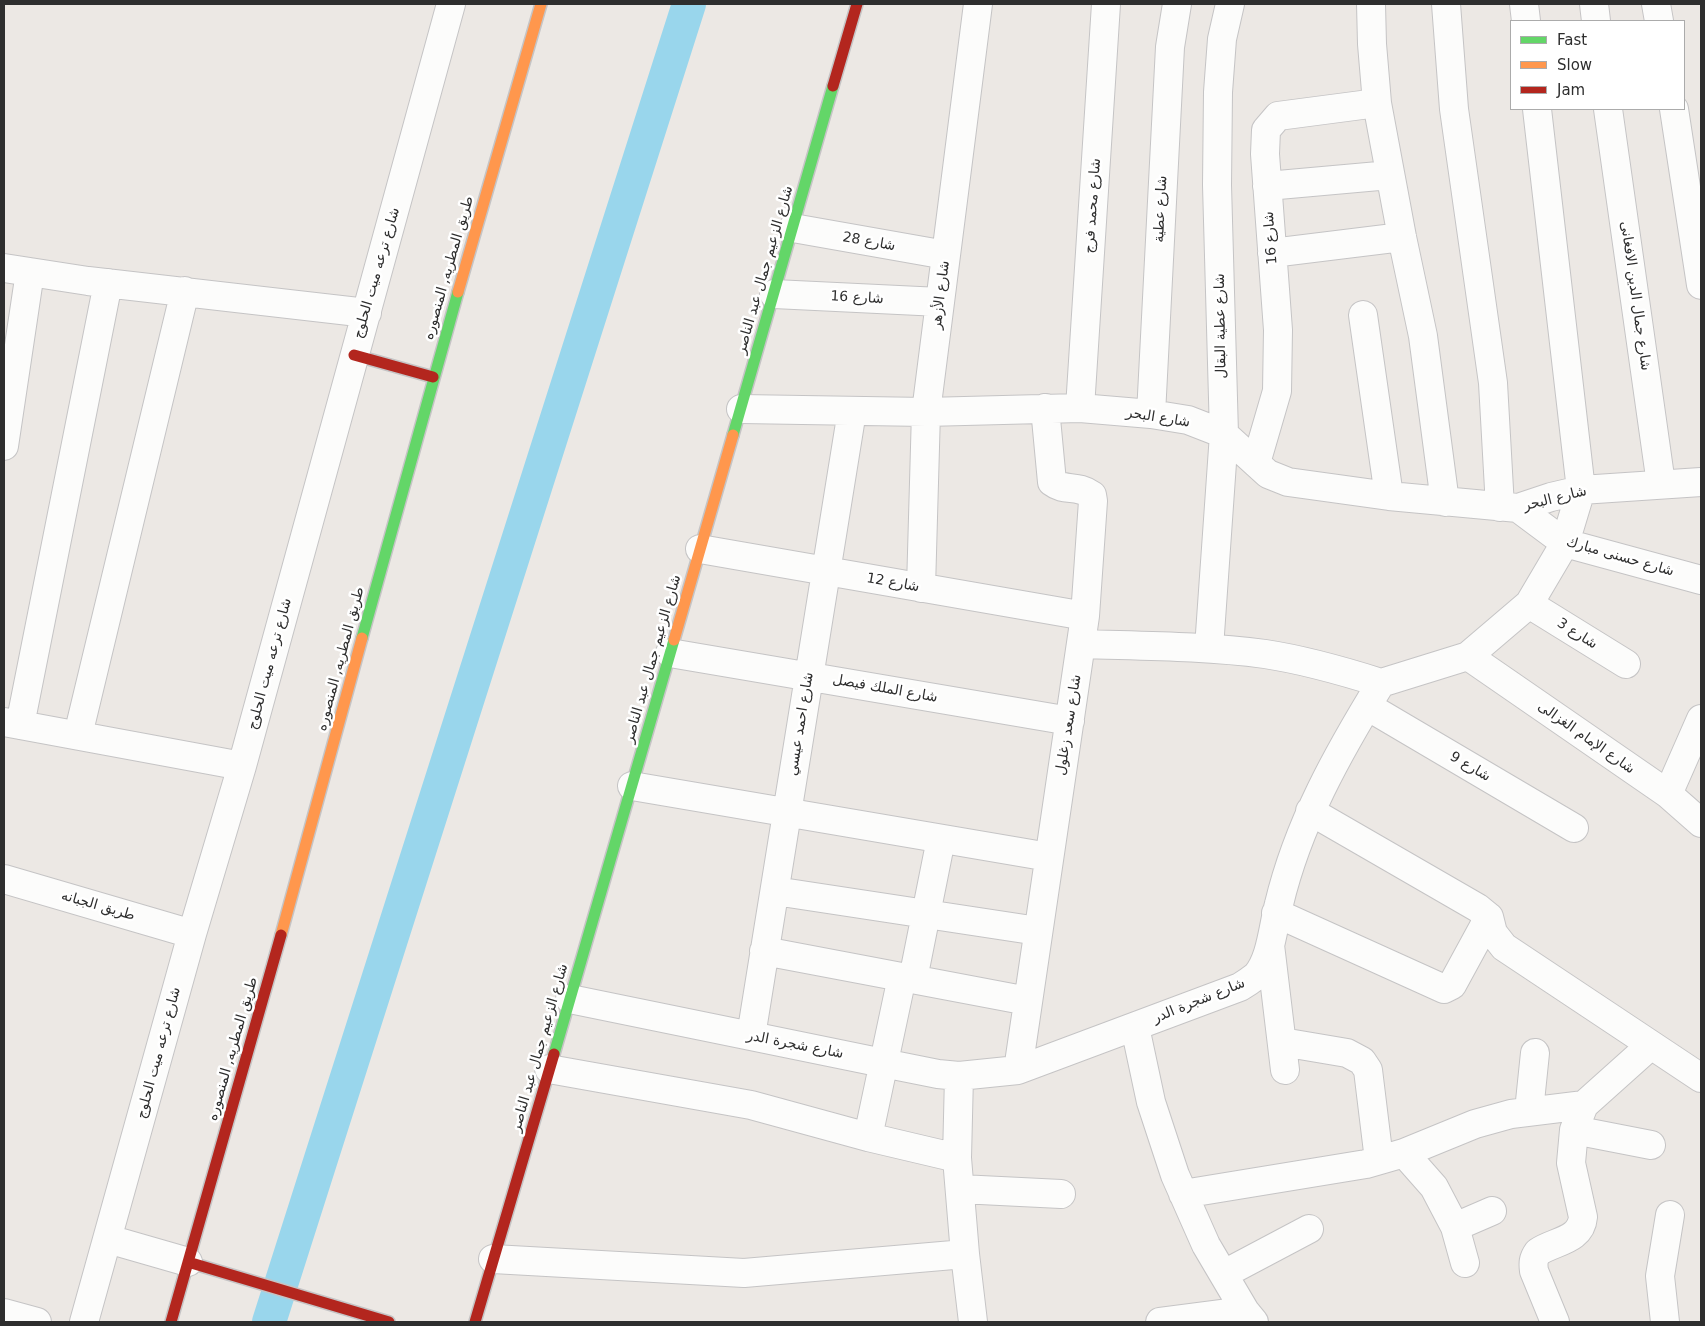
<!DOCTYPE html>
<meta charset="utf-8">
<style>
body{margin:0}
#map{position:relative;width:1705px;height:1326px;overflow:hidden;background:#ece8e4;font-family:"DejaVu Sans",sans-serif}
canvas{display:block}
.frame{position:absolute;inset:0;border:5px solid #2e2e2e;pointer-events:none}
.legend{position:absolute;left:1510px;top:20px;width:175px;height:90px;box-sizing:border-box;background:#fff;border:1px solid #ababab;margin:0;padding:6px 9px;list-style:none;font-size:15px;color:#2e2e2e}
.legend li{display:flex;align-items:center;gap:10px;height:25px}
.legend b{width:25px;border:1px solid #ababab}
</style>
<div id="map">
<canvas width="1705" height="1326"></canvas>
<div class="frame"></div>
<ul class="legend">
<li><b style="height:6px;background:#63d668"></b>Fast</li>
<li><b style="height:6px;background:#ff974d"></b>Slow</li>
<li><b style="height:6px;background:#b3261e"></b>Jam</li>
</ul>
</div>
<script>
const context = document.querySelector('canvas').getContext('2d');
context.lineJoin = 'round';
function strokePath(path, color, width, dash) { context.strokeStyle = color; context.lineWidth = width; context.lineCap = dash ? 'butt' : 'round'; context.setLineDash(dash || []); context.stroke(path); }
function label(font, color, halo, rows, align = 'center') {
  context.font = font + ' "DejaVu Sans","Noto Naskh Arabic",sans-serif'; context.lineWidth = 5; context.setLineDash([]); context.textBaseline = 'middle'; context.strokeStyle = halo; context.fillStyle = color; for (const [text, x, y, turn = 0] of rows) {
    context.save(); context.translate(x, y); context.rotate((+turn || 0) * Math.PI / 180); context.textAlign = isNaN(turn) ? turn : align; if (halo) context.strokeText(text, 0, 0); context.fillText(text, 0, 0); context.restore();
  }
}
const canal = new Path2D(`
 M269,1322l420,-1318`);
const street = new Path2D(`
 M1371,4l1,40 5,59 25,134 21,99 22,166
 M1446,4l8,105 39,274 7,124
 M1524,4l2,17
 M1594,4l2,17
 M1656,4l3,17
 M1608,109l53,375
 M1674,109l27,176
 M1267,186l123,-11
 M793,228l153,27
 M1272,253l130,-16
 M4,268l84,13 279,32
 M774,294l166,8
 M1363,315l26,181
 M1080,408l26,-404
 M741,409l185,3 154,-4 71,6 37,6 36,14 44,40 20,8 101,14 129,12 33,-11 30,-7 120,-8
 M1151,414l19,-367 7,-43
 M4,446l26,-174
 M1256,463l21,-72 1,-61 -13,-176 1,-24 12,-14 99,-13
 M1518,508l47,35 136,37
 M700,549l385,67
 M921,588l5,-176 52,-408
 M1529,604l97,60
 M1082,644c61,2 122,2 183,10 40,6 78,17 116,29
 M1209,648l15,-214 -7,-249 1,-93 4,-53 8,-35
 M670,653l400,68
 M1468,656l200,138 33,29
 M1367,706l207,122
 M4,722l238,44
 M20,725l88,-442
 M78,735l107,-444
 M632,786l417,71
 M1668,794l33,-75
 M1310,811l168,97 11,9 4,16 11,14 197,131
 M4,879l188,55
 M775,891l263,40
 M1276,913l168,76 8,-4 37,-68
 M1270,945l15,125
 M764,951l264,50
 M913,979l28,-140
 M570,999l313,64 55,11 21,2 59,-6 222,-83c5,-3 11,-7 16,-11 15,-16 17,-50 23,-72 19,-80 59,-151 102,-221l87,-27 61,-52 36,-61 16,-53 -44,-381
 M1135,1027l16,75 24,73 31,70 39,66 9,11
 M751,1036l101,-625
 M1282,1042l65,11 15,8 6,9 11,90
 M549,1069l202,36 117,32 89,21
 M1018,1070l67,-454 8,-115 -1,-6c-15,-11 -27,-3 -40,-13l-7,-74
 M959,1076l-2,82 8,96 8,68
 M1529,1111l6,-58
 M1574,1130l77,15
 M868,1137l34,-160
 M1404,1153l30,34 21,40 10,36
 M960,1189l101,5
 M1183,1194l183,-30 38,-11 71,-29 36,-10 73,-9
 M1455,1227l37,-16
 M108,1239l80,23
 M493,1259l251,14 221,-19
 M1224,1274l85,-45
 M4,1313l33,9
 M84,1322l108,-388 50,-168 209,-762
 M1160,1322l85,-11
 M1555,1322l-21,-51c-1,-8 -1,-12 4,-19 16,-11 43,-11 45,-35l-12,-54 3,-33 10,-25 67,-60
 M1665,1322l-5,-46 10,-61`);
const fast = new Path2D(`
 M733,435l100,-349
 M362,638l96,-346
 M554,1054l120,-414`);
const slow = new Path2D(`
 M458,292l83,-288
 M674,640l59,-205
 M281,935l81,-297`);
const jam = new Path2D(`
 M833,86l24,-82
 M354,355l79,22
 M188,1262l201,60
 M171,1322l110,-387
 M475,1322l79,-268`);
const streetNames = [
 ["شارع محمد فرج",1093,206,-86],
 ["شارع عطية",1161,209,-87],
 ["شارع 16",1271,238,-94],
 ["شارع 28",869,242,10],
 ["طريق المطريه, المنصوره",449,268,-74],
 ["شارع الزعيم جمال عبد الناصر",765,270,-74],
 ["شارع ترعه ميت الحلوج",377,273,-74],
 ["شارع الأزهر",941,295,-83],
 ["شارع جمال الدين الافغانى",1635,296,82],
 ["شارع 16",857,298,3],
 ["شارع عطية البقال",1221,326,-91],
 ["شارع البحر",1158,418,9],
 ["شارع البحر",1555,499,-14],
 ["شارع حسنى مبارك",1620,557,16],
 ["شارع 12",893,583,10],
 ["شارع 3",1577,634,32],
 ["طريق المطريه, المنصوره",341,659,-75],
 ["شارع الزعيم جمال عبد الناصر",653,659,-74],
 ["شارع ترعه ميت الحلوج",270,664,-75],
 ["شارع الملك فيصل",885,689,10],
 ["شارع احمد عيسي",801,724,-81],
 ["شارع سعد زغلول",1069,725,-81],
 ["شارع الإمام الغزالى",1586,738,35],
 ["شارع 9",1470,767,30],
 ["طريق الجبانه",98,906,16],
 ["شارع شجرة الدر",1199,1001,-22],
 ["شارع شجرة الدر",795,1045,11],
 ["شارع الزعيم جمال عبد الناصر",540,1048,-74],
 ["طريق المطريه, المنصوره",233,1049,-74],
 ["شارع ترعه ميت الحلوج",159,1053,-75]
];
strokePath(canal, '#99d6ec', 34);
strokePath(street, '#c5c4c5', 30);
strokePath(fast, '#c5c4c5', 14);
strokePath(slow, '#c5c4c5', 14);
strokePath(jam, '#c5c4c5', 14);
strokePath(street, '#fcfcfb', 28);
strokePath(fast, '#63d668', 11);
strokePath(slow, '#ff974d', 11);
strokePath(jam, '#b3261e', 11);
label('14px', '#2e2e2e', '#fff', streetNames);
</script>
